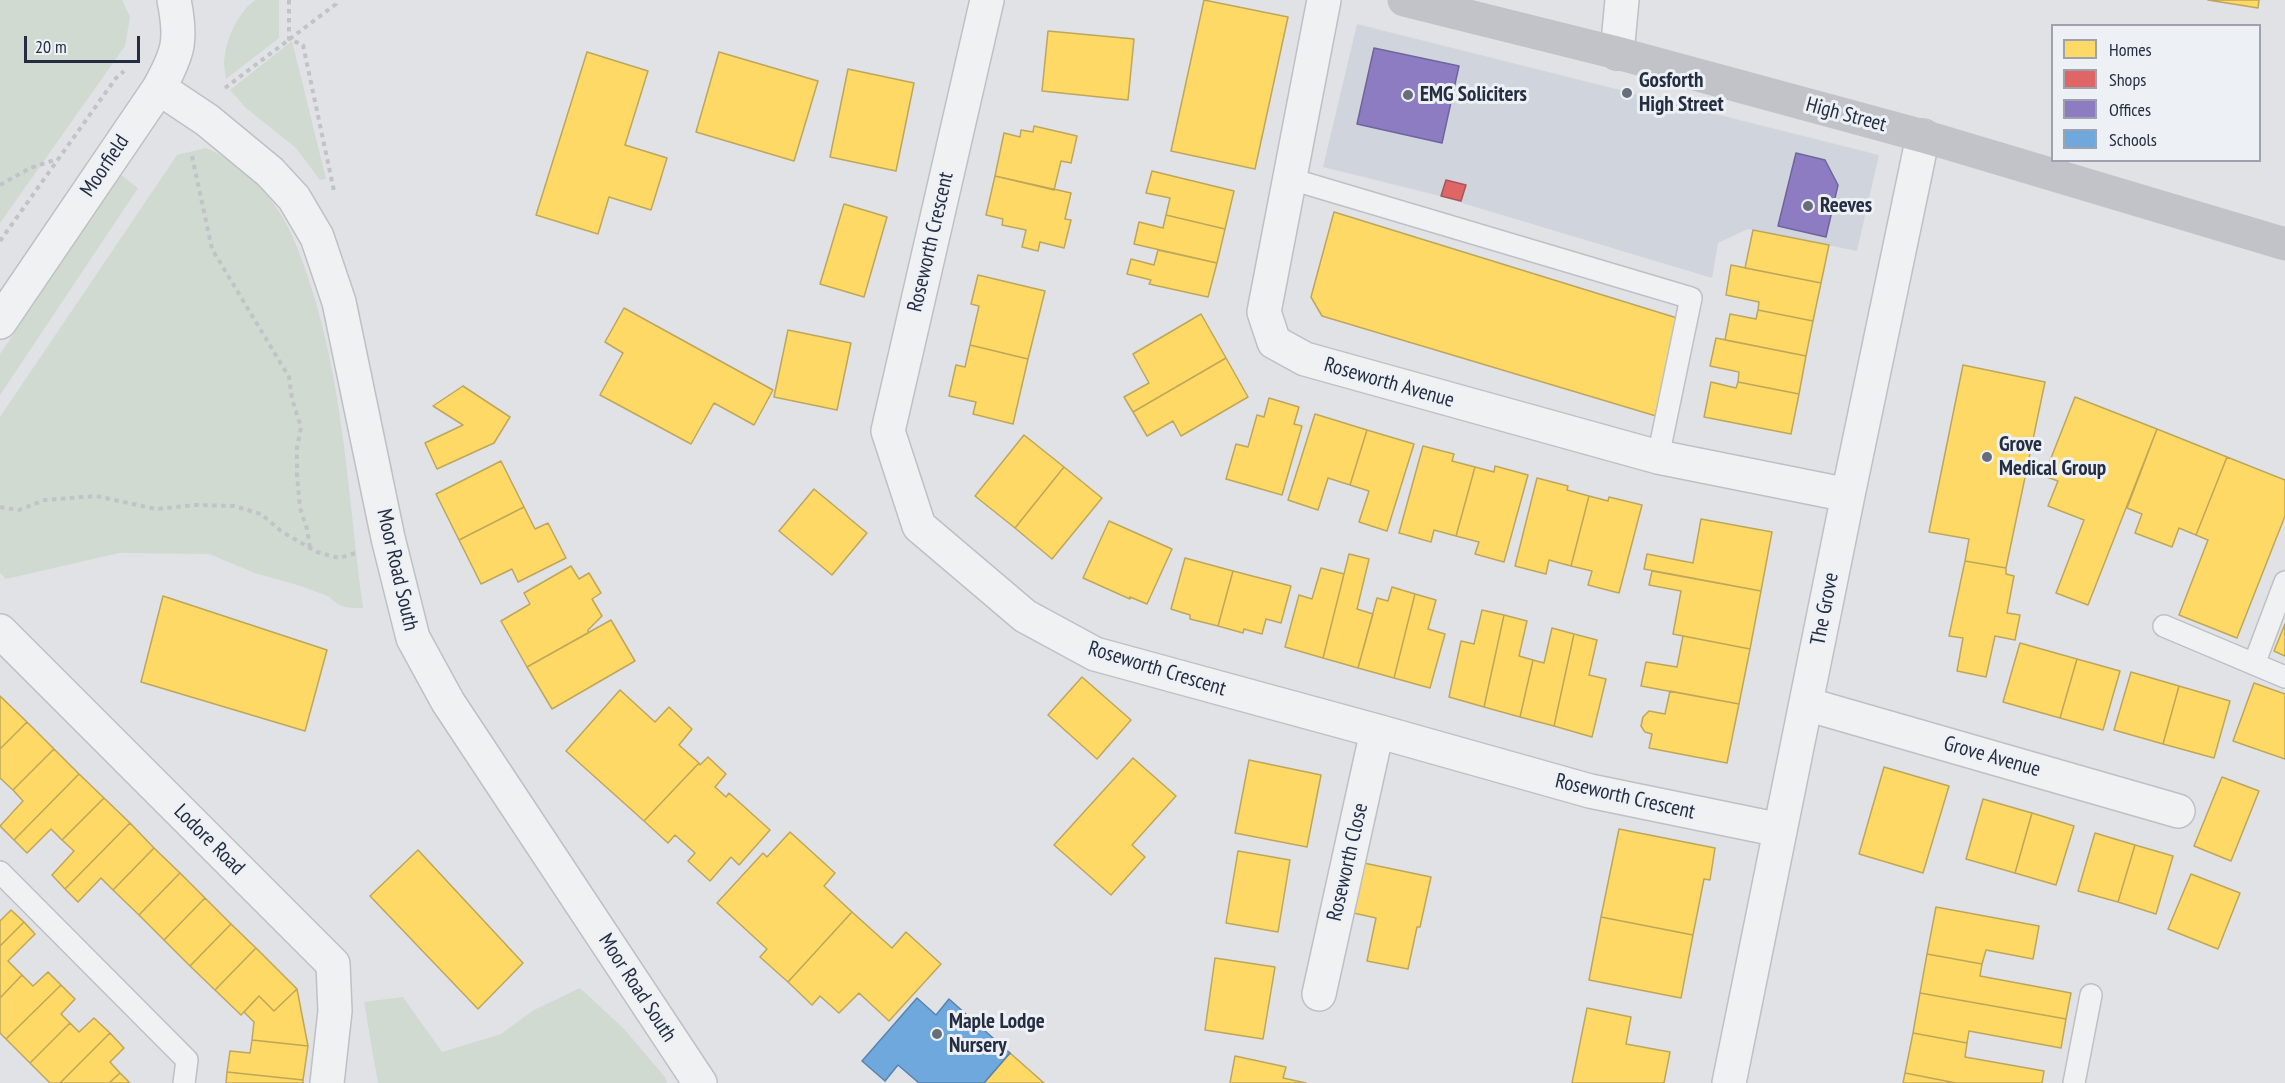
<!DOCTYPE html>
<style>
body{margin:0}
#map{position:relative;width:2285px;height:1083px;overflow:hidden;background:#e0e2e6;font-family:"PT Sans Narrow",sans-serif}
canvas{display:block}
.legend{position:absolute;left:2051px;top:24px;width:210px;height:138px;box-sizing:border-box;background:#edf1f6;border:2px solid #9da3ae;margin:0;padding:8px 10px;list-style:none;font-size:18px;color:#252e41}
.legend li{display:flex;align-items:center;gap:12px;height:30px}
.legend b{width:30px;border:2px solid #9da3ae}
.scale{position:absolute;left:24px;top:36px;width:116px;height:27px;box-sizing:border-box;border:3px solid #252e41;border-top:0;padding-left:8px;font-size:18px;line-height:21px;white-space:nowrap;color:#252e41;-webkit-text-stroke:4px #edf1f6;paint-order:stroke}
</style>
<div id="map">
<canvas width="2285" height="1083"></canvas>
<ul class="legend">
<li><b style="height:16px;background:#ffd966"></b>Homes</li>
<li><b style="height:16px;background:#e06666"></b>Shops</li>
<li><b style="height:16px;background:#8e7cc3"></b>Offices</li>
<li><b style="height:16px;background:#6fa8dc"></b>Schools</li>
</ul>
<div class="scale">20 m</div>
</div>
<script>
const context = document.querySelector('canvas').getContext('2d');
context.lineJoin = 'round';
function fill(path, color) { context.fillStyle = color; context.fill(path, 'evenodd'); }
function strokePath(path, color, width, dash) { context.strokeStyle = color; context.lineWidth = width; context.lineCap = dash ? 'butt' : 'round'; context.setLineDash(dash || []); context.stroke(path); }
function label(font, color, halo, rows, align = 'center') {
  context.font = font + ' "PT Sans Narrow",sans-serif'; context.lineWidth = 6; context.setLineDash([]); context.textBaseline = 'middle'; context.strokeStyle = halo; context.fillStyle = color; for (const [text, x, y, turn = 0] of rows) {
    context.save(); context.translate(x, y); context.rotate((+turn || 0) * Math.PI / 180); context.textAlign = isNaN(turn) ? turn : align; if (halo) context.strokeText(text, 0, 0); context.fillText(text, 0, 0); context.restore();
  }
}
const built = new Path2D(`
 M1357,24l522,131 -22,96 -109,-22 -30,14 -6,35 -280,-84 -109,-27z`);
const green = new Path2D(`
 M0,0h122l8,17 -5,29 -125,177z
 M255,0h24v38l-53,41c-1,-8 -3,-16 -1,-24 2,-19 15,-44 30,-55z
 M292,41l34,138 -6,1 -24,-32 -50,-40 -16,-18z
 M206,148c31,14 56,36 74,65 13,21 21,44 29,67 35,106 39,218 54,328 -13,0 -25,0 -33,-11l-29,-11 -46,-13 -46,-19 -90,-1 -113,26 -6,-6v-156l177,-262z
 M121,175l17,13 -138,207v-41z
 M580,988l44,41 41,48 2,6h-289l-14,-81 39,-5 39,55 59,-18 33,-24z`);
const homes = new Path2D(`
 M1204,0l84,17 -33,152 -84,-18z
 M2208,0h51l-1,8z
 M1048,31l86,8 -6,61 -86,-9z
 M587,52l61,19 -23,74 42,13 -16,52 -42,-13 -11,37 -62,-19z
 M719,52l99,29 -24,80 -98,-29z
 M848,69l66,14 -18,88 -66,-14z
 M1034,126l43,10 -6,27 -10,-2 -7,29 -59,-14 9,-43 16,4 1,-7 12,2z
 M1152,171l82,20 -9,38 -59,-14 4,-17 -24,-5z
 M995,176l76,17 -6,26 6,1 -7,28 -24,-6 -2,9 -16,-4 4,-17 -24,-5 1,-6 -17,-4z
 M844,204l43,13 -23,80 -44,-13z
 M1334,212l343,106 -21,98 -334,-100 -11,-19z
 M1166,215l59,14 -8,34 -83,-19 5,-22 24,6z
 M1753,230l76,15 -8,38 -76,-15z
 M1158,250l59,13 -9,34 -59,-13 2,-4 -24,-6 4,-15 23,6z
 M1731,265l90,18 -8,38 -55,-11 1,-8 -33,-7z
 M978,275l67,16 -17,68 -58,-14 9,-39 -8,-2z
 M624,308l149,82 -19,35 -40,-22 -23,41 -91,-49 23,-42 -18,-11z
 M1758,310l55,11 -7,35 -81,-16 5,-26 26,5z
 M1201,314l25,44 -93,54 -9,-15 25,-14 -16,-29z
 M788,330l63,13 -14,67 -63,-13z
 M1716,338l90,18 -7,38 -61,-12 1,-10 -29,-6z
 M970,345l58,14 -15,65 -40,-10 3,-12 -27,-6 7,-31 9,2z
 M1226,358l22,39 -67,39 -8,-15 -26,15 -14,-24z
 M1963,365l82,17 -39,186 -41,-7 4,-22 -40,-7z
 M1711,382l25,6 2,-6 61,12 -8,40 -87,-17z
 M463,386l47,31 -16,26 -57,26 -12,-26 38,-18 -30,-19z
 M2075,397l82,32 -69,176 -32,-12 28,-73 -36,-14 10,-25 -14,-5z
 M1269,398l30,9 -5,17 8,2 -20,69 -56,-16 10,-35 12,3 9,-32 7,2z
 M1315,414l52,16 -17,55 -22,-7 -10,32 -30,-10z
 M2157,429l70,28 -31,78 -17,-7 -7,19 -37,-14 7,-19 -15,-6z
 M1367,430l47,14 -27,87 -28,-9 10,-31 -19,-6z
 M1024,435l40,32 -49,61 -40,-32z
 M1423,446l31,8 -2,7 23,6 -19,69 -22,-6 -3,12 -32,-9z
 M2227,457l58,23v36l-48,122 -58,-23 29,-75 -12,-5z
 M501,461l23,46 -65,33 -23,-46z
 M1495,466l33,9 -24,87 -29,-8 4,-12 -23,-6 19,-69 19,5z
 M1064,467l38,31 -50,61 -37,-31z
 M1537,478l31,8 -1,4 22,6 -18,70 -22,-6 -3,14 -31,-8z
 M814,489l53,44 -35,42 -53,-44z
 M1589,496l19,5 1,-4 33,8 -23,88 -31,-8 4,-14 -21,-5z
 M524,507l11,22 13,-6 18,35 -48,24 -6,-13 -31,15 -22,-44z
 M1701,519l71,13 -11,59 -117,-22 3,-15 46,9z
 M1109,521l63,28 -25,55 -17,-7v2l-47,-21z
 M1349,554l20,5 -12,50 16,5 -15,54 -35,-10z
 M1185,558l48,13 -15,55 -28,-7v-4l-19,-6z
 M1965,561l41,7v6l8,2 -7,37 13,2 -5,25 -20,-4 -9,41 -29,-6 6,-33 -14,-2z
 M571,566l8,13 10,-6 12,20 -9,6 10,17 -14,14v3l-61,34 -26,-46 29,-17 -6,-11z
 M1321,568l23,6 -21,84 -38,-11 14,-52 13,4z
 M1233,571l58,15 -10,37 -15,-4 -4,15 -18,-5 -1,4 -25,-7z
 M1652,571l109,20 -11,58 -77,-15 8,-43 -32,-6z
 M1392,587l23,7 -21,84 -36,-10 19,-70 11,3z
 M1415,594l21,6 -8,29 17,5 -15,54 -36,-10z
 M163,596l164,54 -22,81 -164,-49z
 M1482,610l22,5 -20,92 -35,-10 12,-56 13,3z
 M1504,615l23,6 -8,35 14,4 -13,57 -36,-10z
 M611,620l24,41 -83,48 -25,-42z
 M2285,624v32l-11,-5z
 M1552,628l22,6 -20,92 -34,-9 13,-57 11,3z
 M1574,634l23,6 -8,35 17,4 -14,58 -38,-11z
 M1683,636l67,13 -11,55 -98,-18 5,-24 31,5z
 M2020,643l57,16 -17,59 -57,-16z
 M2077,659l43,12 -17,59 -43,-12z
 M2131,672l48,14 -16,58 -49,-14z
 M1082,677l49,43 -34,39 -49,-44z
 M2254,683l31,11v65l-52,-18z
 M2179,686l51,15 -16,57 -51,-14z
 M620,690l35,32 14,-15 23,22 -13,16 20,18 -55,58 -78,-70z
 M1670,691l69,13 -12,59 -78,-15 3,-14 -7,-2 -4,-6 2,-9 6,-6 16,3z
 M0,696l27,26 -27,27z
 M27,722l27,27 -41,41 -13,-12v-29z
 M54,749l25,25 -65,66 -14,-14 23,-25 -10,-11z
 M708,757l18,17 -11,13 11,10 3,-4 41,37 -31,35 -8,-8 -21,24 -22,-20 7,-8 -20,-18 -7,8 -24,-22 55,-58 1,2z
 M1133,758l43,38 -44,49 13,12 -34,38 -57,-50z
 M1249,760l72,15 -14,72 -72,-14z
 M1884,767l65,19 -26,87 -64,-19z
 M79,774l25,24 -42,42 -11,-11 -24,24 -13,-13z
 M2222,777l37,14 -28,70 -37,-15z
 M104,798l26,25 -65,66 -13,-14 22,-24 -12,-11z
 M1983,799l49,14 -17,60 -49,-14z
 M2032,813l42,13 -18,59 -41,-12z
 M130,823l24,25 -41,42 -12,-12 -23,24 -13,-13z
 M1619,829l96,19 -5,32 -6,-1 -11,56 -92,-18z
 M790,832l45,41 -11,13 28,26 -64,70 -28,-25 7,-8 -50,-46 46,-50 4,4z
 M2095,833l40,12 -17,57 -40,-11z
 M2135,845l38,11 -17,58 -38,-12z
 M154,848l26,25 -41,42 -26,-25z
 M418,850l105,113 -45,46 -108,-113z
 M1238,851l52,9 -12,72 -52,-9z
 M1359,862l72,15 -11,50h-3l-9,42 -41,-8 9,-43 -27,-6z
 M180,873l25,25 -41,42 -25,-25z
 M2191,874l49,19 -22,56 -50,-20z
 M205,898l26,26 -41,42 -26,-26z
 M1936,907l103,19 -6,33 -47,-9 -4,14 -55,-10z
 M11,910l13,12 -24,24v-25z
 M852,912l40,36 14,-16 35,32 -52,57 -30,-28 -20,20 -19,-17 -8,9 -24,-23z
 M1601,917l92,18 -12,63 -92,-18z
 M24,922l11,12 -27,27 14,14 -22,23v-52z
 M231,924l25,24 -41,42 -25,-24z
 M256,948l41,41 -23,22 -15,-15 -18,19 -26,-25z
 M1927,954l55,10 -2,12 91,17 -5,26 -146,-26z
 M1215,958l60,9 -12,72 -58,-9z
 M48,972l13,13 -55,54 -6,-6v-35l22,-23 11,11z
 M61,985l14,14 -14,15 9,9 -40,40 -24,-24z
 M297,989l11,57 -56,-6 2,-18 -10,-10 15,-16 15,15z
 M1920,993l146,26 -5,29 -92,-17 -2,12 -54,-10z
 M1587,1008l44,9 -5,27 44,8 -6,31h-92z
 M94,1018l16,15 -50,50h-10l-20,-20 40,-40 9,9z
 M110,1033l14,15 -14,14 10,11 -11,10h-49z
 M1913,1033l54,10 -2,14 79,14 -2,12h-86l-51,-10z
 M252,1040l56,6 -5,34 -76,-8 3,-21 20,2z
 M1010,1053l34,30h-60z
 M1235,1056l51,11 -3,11 23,5h-76z
 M227,1072l76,8v3h-77z
 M120,1073l10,10h-21z
 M1905,1073l51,10h-53z`);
const shops = new Path2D(`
 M1446,180l20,5 -5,16 -20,-5z`);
const offices = new Path2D(`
 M1374,48l85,18 -17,77 -85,-19z
 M1796,153l29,7 13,25 -12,52 -48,-11z`);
const schools = new Path2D(`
 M917,998l19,17 13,-16 61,54 -26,30h-65l-21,-18 -13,16 -23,-20z`);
const path = new Path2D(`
 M289,0v39l14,6 31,146
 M225,88l111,-84v-4
 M192,156l20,93 77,128 3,22 9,28 -4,21v27l3,33 7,21 3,19
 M0,185l30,-17 28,-9
 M0,241l116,-163 8,-7
 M0,507l19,3 26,-10 51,-4 60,13 40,-4 38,1 27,8 20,17 36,21 22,6 17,-5`);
const lane = new Path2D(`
 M1291,179l400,119 -33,159
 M2164,626l121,51
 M2254,664l31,-82
 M0,872l187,188 -3,23
 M2074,1083l17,-88`);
const street = new Path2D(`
 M987,0l-99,431 31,95 106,90 70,38 282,77 213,60 190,39
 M1324,0l-60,312 10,30 31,17 353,98 190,38
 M1617,53l5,-53
 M159,88l48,32 63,52 24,26 23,39 22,65 49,236 25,100 35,64 252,381
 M0,322l159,-234c20,-36 23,-48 15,-88
 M0,631l333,333 2,47 -8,72
 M1806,704l372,107
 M1319,994l58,-263
 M1729,1083l119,-588 75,-359`);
const secondary = new Path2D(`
 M1404,0l213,53 306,83 362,108`);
const markers = [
 [1627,93,6,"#666d7b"],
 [1408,95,6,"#666d7b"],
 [1808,206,6,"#666d7b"],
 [1987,457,6,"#666d7b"],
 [937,1034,6,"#666d7b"]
];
const poiNames = [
 ["Gosforth",1639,81],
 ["High Street",1639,105],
 ["EMG Soliciters",1420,95],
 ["Reeves",1820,206],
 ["Grove",1999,445],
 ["Medical Group",1999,469],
 ["Maple Lodge",949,1022],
 ["Nursery",949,1046]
];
const streetNames = [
 ["High Street",1846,115,15],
 ["Moorfield",105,166,-56],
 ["Roseworth Crescent",931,242,-77],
 ["Roseworth Avenue",1389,383,16],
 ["Moor Road South",397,570,77],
 ["The Grove",1825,609,-79],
 ["Roseworth Crescent",1157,669,17],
 ["Grove Avenue",1992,757,16],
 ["Roseworth Crescent",1625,797,13],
 ["Lodore Road",209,840,45],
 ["Roseworth Close",1348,862,-77],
 ["Moor Road South",637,988,57]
];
fill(built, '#d0d5dd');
fill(green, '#d0dad0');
fill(homes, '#ffd966');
strokePath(homes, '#bea65b', 1.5);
fill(shops, '#e06666');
strokePath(shops, '#a8555b', 1.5);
fill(offices, '#8e7cc3');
strokePath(offices, '#6e659c', 1.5);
fill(schools, '#6fa8dc');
strokePath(schools, '#5983ae', 1.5);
strokePath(lane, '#bec0c4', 24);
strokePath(street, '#bec0c4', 36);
strokePath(path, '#c1c3c8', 4, [4.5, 4.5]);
strokePath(lane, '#f0f1f3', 21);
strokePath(street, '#f0f1f3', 33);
strokePath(secondary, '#c1c3c9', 33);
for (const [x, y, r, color] of markers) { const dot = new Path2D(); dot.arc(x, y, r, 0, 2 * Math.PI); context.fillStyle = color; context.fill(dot); strokePath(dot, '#edf1f6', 2); }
label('bold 21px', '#252e41', '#edf1f6', poiNames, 'left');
label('21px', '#252e41', '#edf1f6', streetNames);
</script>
